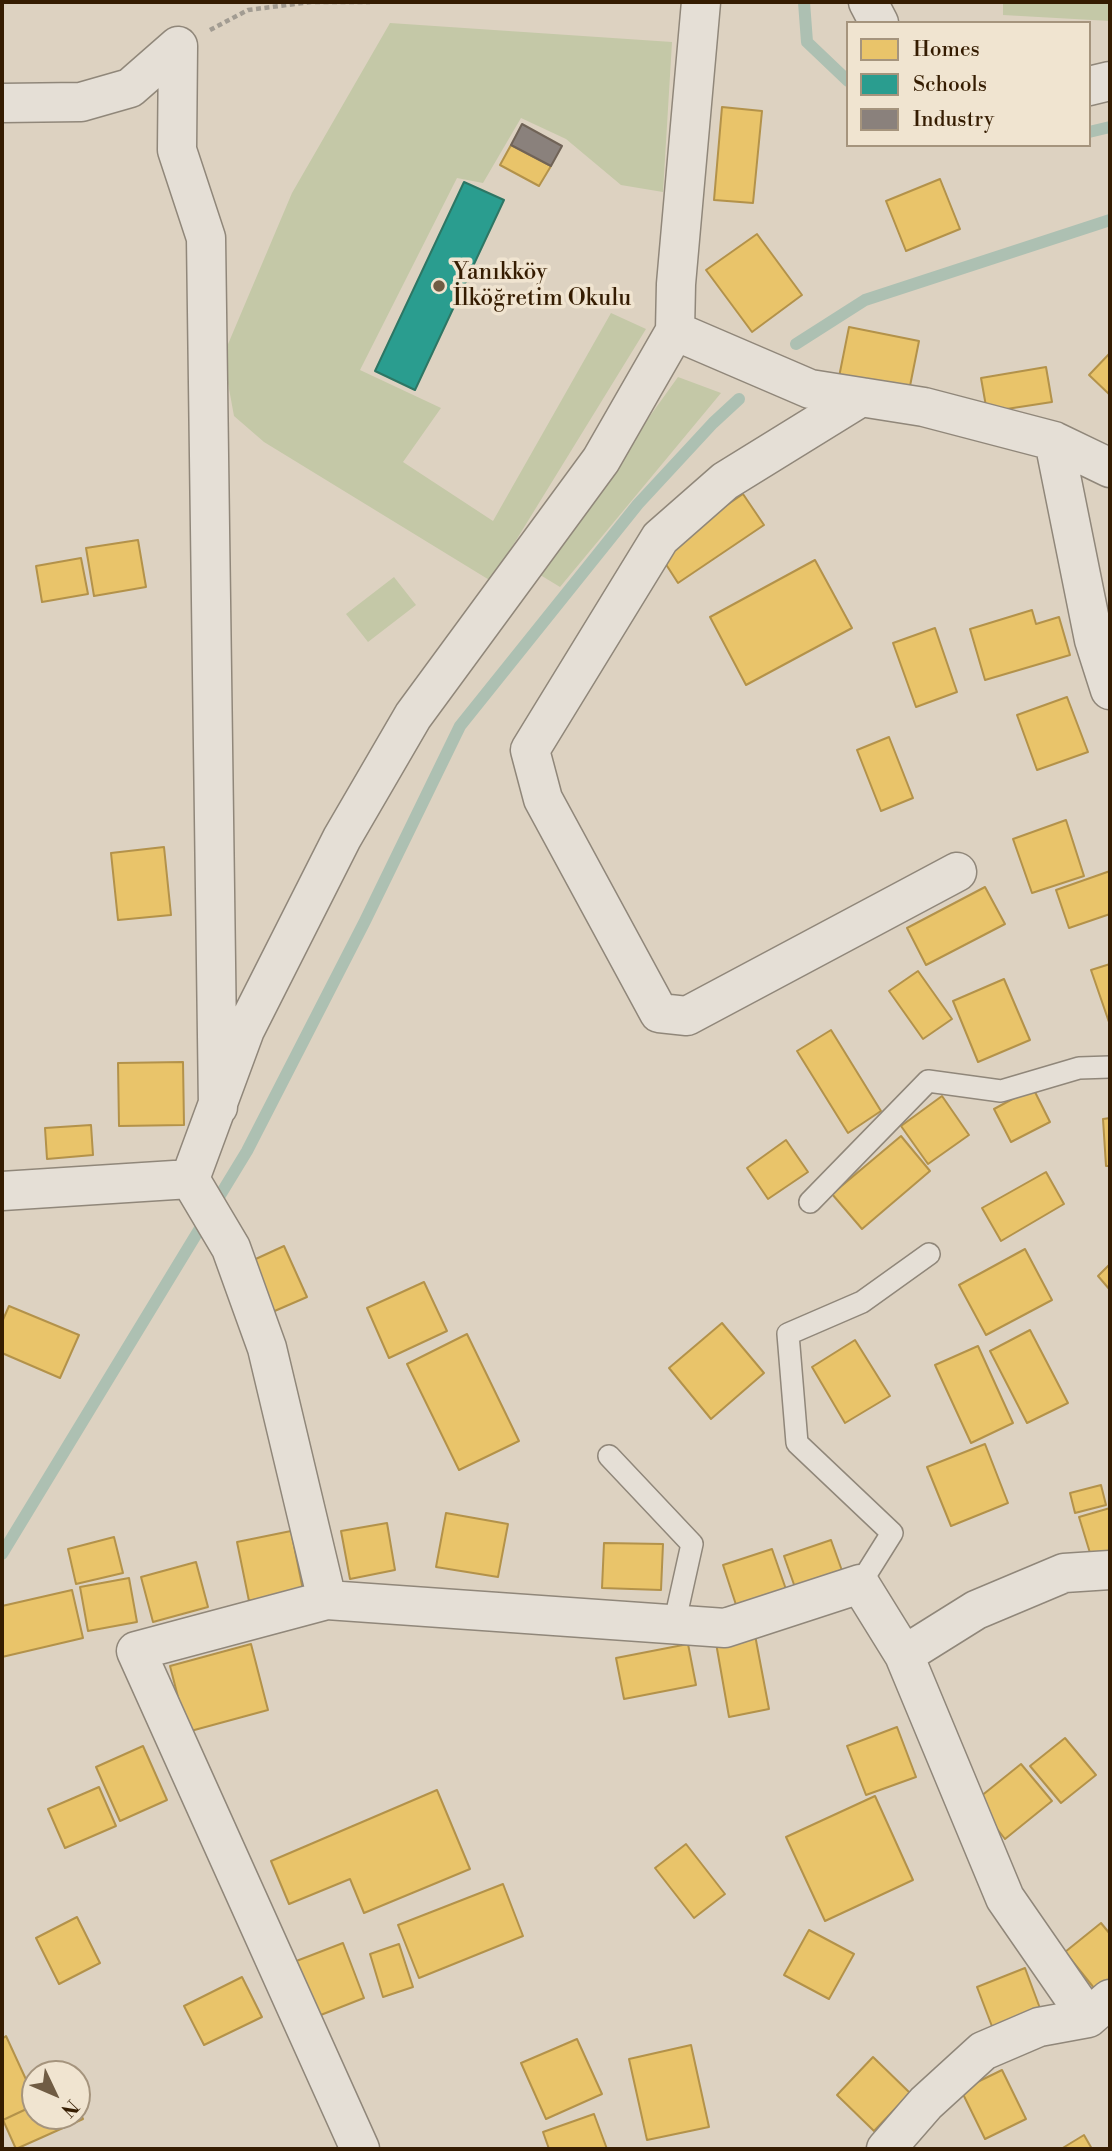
<!DOCTYPE html>
<meta charset="utf-8">
<style>
body{margin:0}
#map{position:relative;width:1112px;height:2151px;overflow:hidden;background:#ddd2c1;font-family:"Libre Bodoni",serif}
canvas{display:block}
.frame{position:absolute;inset:0;border:4px solid #351c01;pointer-events:none}
.legend{position:absolute;left:846px;top:21px;width:245px;height:126px;box-sizing:border-box;background:#f0e4d0;border:2px solid #a5947d;margin:0;padding:9px 12px;list-style:none;font-size:21px;color:#351c01}
.legend li{display:flex;align-items:center;gap:14px;height:35px}
.legend b{width:35px;border:2px solid #a5947d}
.north{position:absolute;left:21px;top:2060px;width:70px;height:70px;box-sizing:border-box;background:#f0e4d0;border:2px solid #a5947d;border-radius:50%;rotate:134deg;font-size:19px;font-weight:700;line-height:28px;text-align:center;color:#351c01}
.north::after{content:'';display:block;margin:auto;width:24px;height:32px;background:#705c44;clip-path:polygon(50% 0,100% 100%,50% 72%,0 100%)}
</style>
<div id="map">
<canvas width="1112" height="2151"></canvas>
<div class="frame"></div>
<ul class="legend">
<li><b style="height:19px;background:#e9c46a"></b>Homes</li>
<li><b style="height:19px;background:#2a9d8f"></b>Schools</li>
<li><b style="height:19px;background:#8a817c"></b>Industry</li>
</ul>
<div class="north">N</div>
</div>
<script>
const context = document.querySelector('canvas').getContext('2d');
context.lineJoin = 'round';
function fill(path, color) { context.fillStyle = color; context.fill(path, 'evenodd'); }
function strokePath(path, color, width, dash) { context.strokeStyle = color; context.lineWidth = width; context.lineCap = dash ? 'butt' : 'round'; context.setLineDash(dash || []); context.stroke(path); }
function label(font, color, halo, rows, align = 'center') {
  context.font = font + ' "Libre Bodoni",serif'; context.lineWidth = 7; context.setLineDash([]); context.textBaseline = 'middle'; context.strokeStyle = halo; context.fillStyle = color; for (const [text, x, y, turn = 0] of rows) {
    context.save(); context.translate(x, y); context.rotate((+turn || 0) * Math.PI / 180); context.textAlign = isNaN(turn) ? turn : align; if (halo) context.strokeText(text, 0, 0); context.fillText(text, 0, 0); context.restore();
  }
}
const green = new Path2D(`
 M1003,2h107v19l-107,-6z
 M390,23l282,19 -9,150 -42,-7 -55,-46 -45,-21 -38,65 -26,-5 -97,192 81,38 -38,54 90,59 118,-208 35,16 -155,252 -227,-139 -30,-26 -11,-60 69,-163z
 M678,377l43,16 -161,194 -23,-14z
 M394,577l22,28 -48,37 -22,-28z`);
const homes = new Path2D(`
 M722,107l40,4 -9,92 -39,-3z
 M511,145l40,21 -12,20 -39,-21z
 M940,179l20,50 -54,22 -20,-50z
 M757,234l45,61 -50,37 -46,-62z
 M849,327l70,14 -10,50 -70,-14z
 M1110,353v42l-21,-20z
 M1046,367l6,35 -65,10 -6,-34z
 M743,494l21,31 -86,58 -20,-31z
 M138,540l8,47 -52,9 -8,-48z
 M81,558l7,36 -46,8 -6,-36z
 M815,560l37,68 -106,57 -36,-68z
 M1032,610l4,14 23,-7 11,38 -85,25 -15,-51z
 M935,628l22,64 -41,15 -23,-64z
 M1067,697l21,55 -51,18 -20,-55z
 M889,737l24,61 -32,13 -24,-61z
 M1066,820l18,56 -52,17 -19,-54z
 M164,847l7,68 -53,5 -7,-67z
 M1110,871v43l-41,14 -13,-38z
 M985,887l20,37 -79,41 -19,-37z
 M1110,964v61l-19,-55z
 M918,971l34,48 -29,20 -34,-48z
 M1004,979l26,61 -52,22 -25,-61z
 M831,1030l50,81 -33,22 -51,-82z
 M183,1062l1,63 -65,1 -1,-63z
 M1033,1088l17,34 -39,20 -17,-33z
 M942,1096l27,39 -41,29 -27,-38z
 M1110,1118v48h-4l-3,-47z
 M91,1125l2,30 -46,4 -2,-31z
 M901,1136l29,35 -68,58 -30,-35z
 M786,1140l22,32 -40,27 -21,-31z
 M1046,1172l18,32 -63,37 -19,-33z
 M284,1246l23,51 -37,16 -23,-50z
 M1025,1249l27,51 -66,35 -27,-50z
 M1110,1264v26l-12,-14z
 M424,1282l23,49 -58,27 -22,-50z
 M9,1306l70,29 -19,43 -58,-25v-31z
 M722,1323l42,50 -53,46 -42,-51z
 M1030,1330l38,73 -41,20 -37,-72z
 M467,1334l52,107 -60,29 -52,-106z
 M855,1340l35,56 -45,27 -33,-56z
 M978,1346l35,77 -42,20 -36,-78z
 M985,1444l23,59 -57,23 -24,-59z
 M1101,1485l5,20 -31,8 -5,-20z
 M1110,1508v53l-16,5 -15,-49z
 M446,1513l62,11 -10,53 -62,-10z
 M387,1523l8,47 -45,9 -9,-48z
 M291,1531l12,59 -54,11 -12,-59z
 M114,1537l9,36 -47,11 -8,-35z
 M831,1540l14,39 -47,17 -14,-40z
 M604,1543l59,1 -2,46 -59,-2z
 M772,1549l17,49 -50,16 -16,-49z
 M196,1562l12,45 -55,15 -12,-45z
 M129,1578l8,44 -49,9 -8,-44z
 M72,1590l11,48 -81,19v-51z
 M755,1635l14,74 -40,8 -13,-74z
 M251,1644l17,66 -81,22 -17,-66z
 M688,1644l8,41 -72,14 -8,-41z
 M897,1727l19,50 -50,18 -19,-49z
 M1065,1738l31,37 -35,28 -31,-37z
 M143,1746l24,54 -47,21 -24,-54z
 M1021,1764l31,37 -47,38 -30,-38z
 M99,1787l17,39 -51,22 -17,-39z
 M437,1790l33,79 -106,44 -14,-34 -61,25 -18,-43z
 M875,1796l38,84 -88,41 -39,-84z
 M686,1844l39,50 -31,24 -39,-50z
 M503,1884l20,52 -104,42 -21,-53z
 M77,1917l23,46 -41,21 -23,-46z
 M1101,1923l9,11v49l-12,10 -33,-41z
 M809,1930l45,24 -25,45 -45,-24z
 M343,1943l21,55 -56,22 -22,-55z
 M399,1944l14,43 -30,10 -13,-43z
 M1025,1968l16,43 -48,18 -16,-42z
 M242,1977l20,40 -58,28 -20,-39z
 M6,2036l29,63v6l-32,15 -1,-81z
 M577,2039l25,55 -56,25 -25,-56z
 M691,2045l18,82 -62,13 -18,-81z
 M873,2057l37,36 -36,38 -37,-36z
 M1002,2070l24,49 -41,20 -24,-49z
 M35,2105v11h42v-10l6,13 -67,30 -13,-29z
 M594,2114l13,35h-58l-6,-17z
 M1084,2135l8,14h-31z`);
const schools = new Path2D(`
 M464,182l40,18 -89,190 -40,-19z`);
const industry = new Path2D(`
 M522,124l40,22 -11,20 -40,-21z`);
const stream = new Path2D(`
 M804,2l3,40 41,39
 M1089,132l21,-5
 M796,344l69,-44 245,-80
 M2,1554l245,-403 118,-230 95,-195 178,-222 75,-81 26,-24`);
const path = new Path2D(`
 M315,2h55
 M210,30l38,-20 63,-8`);
const service = new Path2D(`
 M810,1202l118,-121 73,10 78,-23 31,-1
 M609,1456l83,88 -18,81
 M860,1584l32,-51 -95,-90 -9,-109 74,-32 67,-48`);
const minor = new Path2D(`
 M701,2l-25,282 -1,47 135,58 114,18 130,34 56,27
 M2,103l79,-1 49,-14 48,-42 -1,104 29,88 12,869
 M861,397l-136,84 -65,57 -130,212 13,49 116,214 28,3 270,-144
 M1054,441l40,199 16,50
 M190,1179l55,-149 97,-192 71,-122 188,-256 74,-129
 M190,1179l41,69 36,100 60,252
 M2,1191l188,-12
 M904,1655l72,-45 88,-37 46,-3
 M360,2149l-224,-498 191,-51 398,28 135,-44 44,71 101,243 83,120 22,-19
 M886,2149l40,-46 57,-52 56,-24 49,-9`);
const tertiary = new Path2D(`
 M868,2l11,21
 M1089,86l21,-5`);
const markers = [
 [439,286,7,"#705c44"]
];
const poiNames = [
 ["Yanıkköy",453,273],
 ["İlköğretim Okulu",453,299]
];
fill(green, '#c4c8a7');
fill(homes, '#e9c46a');
strokePath(homes, '#b3924a', 2);
fill(schools, '#2a9d8f');
strokePath(schools, '#2d7664', 2);
fill(industry, '#8a817c');
strokePath(industry, '#706357', 2);
strokePath(stream, '#adc0b2', 12);
strokePath(service, '#90877a', 24);
strokePath(minor, '#90877a', 41);
strokePath(tertiary, '#90877a', 41);
strokePath(path, '#a29c92', 4.5, [5, 3.5]);
strokePath(service, '#e5dfd6', 21);
strokePath(minor, '#e5dfd6', 38);
strokePath(tertiary, '#e5dfd6', 38);
for (const [x, y, r, color] of markers) { const dot = new Path2D(); dot.arc(x, y, r, 0, 2 * Math.PI); context.fillStyle = color; context.fill(dot); strokePath(dot, '#f0e4d0', 2.5); }
label('23px', '#351c01', '#f0e4d0', poiNames, 'left');
</script>
